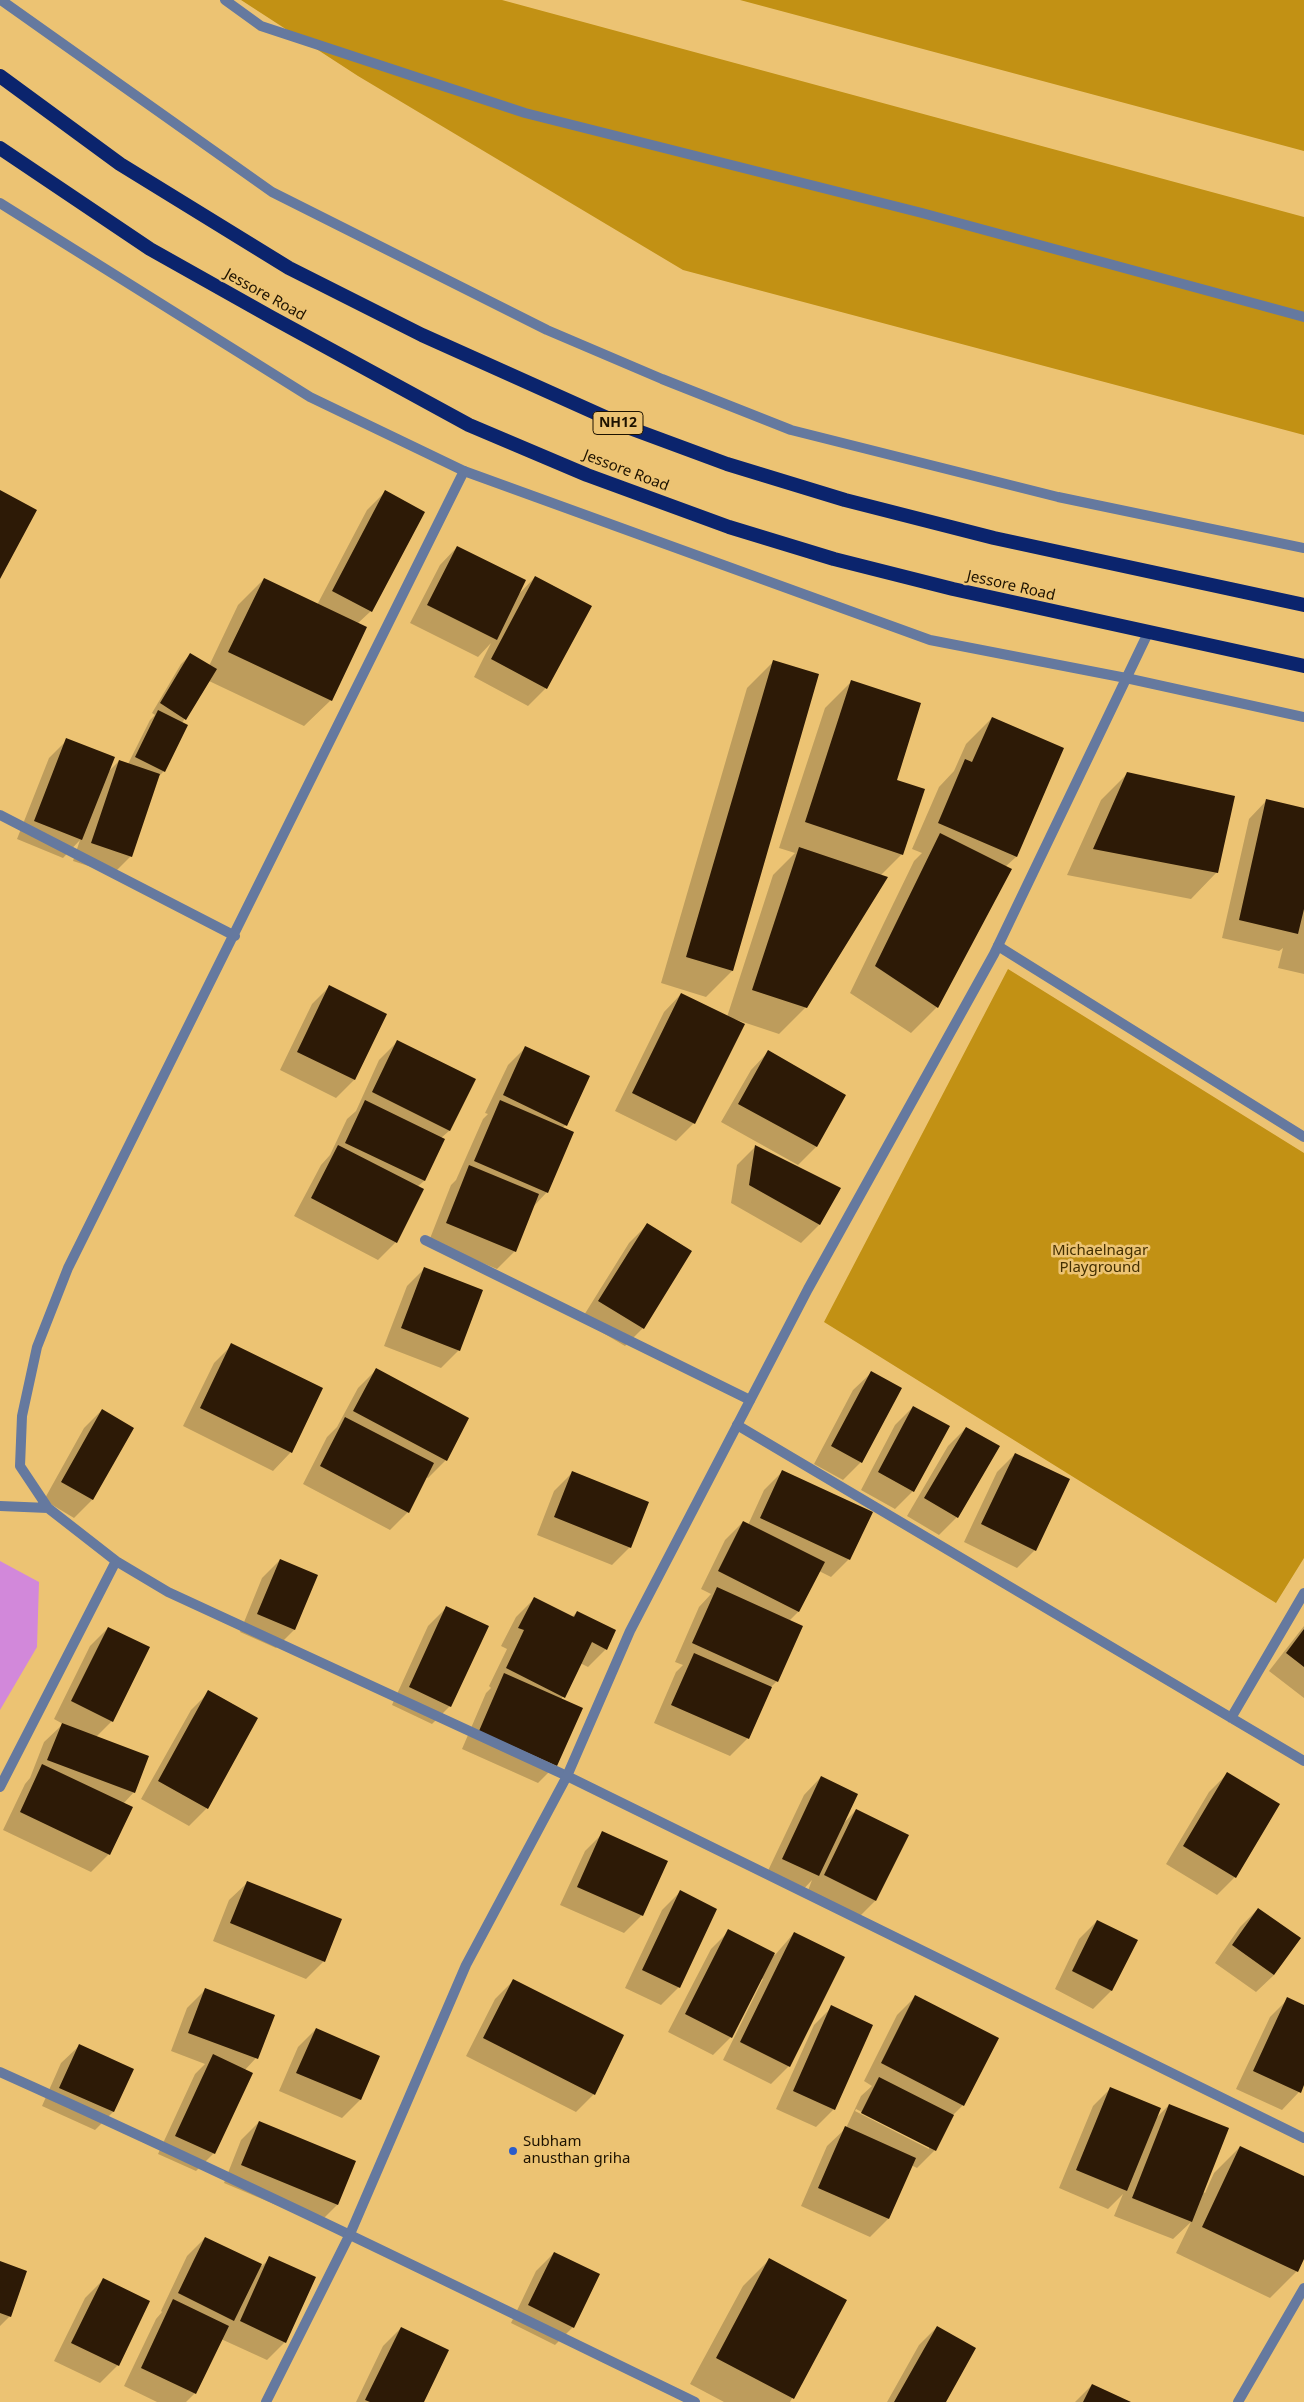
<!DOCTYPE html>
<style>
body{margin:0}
canvas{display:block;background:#ecc373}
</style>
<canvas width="1304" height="2402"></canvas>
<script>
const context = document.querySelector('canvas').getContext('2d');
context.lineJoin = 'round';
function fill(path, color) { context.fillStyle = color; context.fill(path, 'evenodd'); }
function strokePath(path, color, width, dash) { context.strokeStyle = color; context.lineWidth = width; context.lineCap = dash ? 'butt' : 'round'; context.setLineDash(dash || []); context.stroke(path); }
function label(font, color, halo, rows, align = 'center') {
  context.font = font + ' "Noto Sans",sans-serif'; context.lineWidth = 5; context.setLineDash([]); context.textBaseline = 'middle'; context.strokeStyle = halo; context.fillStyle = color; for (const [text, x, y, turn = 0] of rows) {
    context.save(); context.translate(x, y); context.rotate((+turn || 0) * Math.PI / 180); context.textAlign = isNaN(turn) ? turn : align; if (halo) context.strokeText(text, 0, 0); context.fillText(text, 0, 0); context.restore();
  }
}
const green = new Path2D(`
 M241,0h261l802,217v218l-621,-165 -325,-194z
 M740,0h564v151z
 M1008,969l296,184v405l-28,45 -452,-281z`);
const water = new Path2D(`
 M0,1561l39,21 -2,65 -37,63z`);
const shadow = new Path2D(`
 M385,492l38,20 -52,99 -14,13 -26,76 -27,26 -95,-45 -27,42 -18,48 -7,7 -26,78 -18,18 -40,-13 7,-21 -17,18 -46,-19 32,-81 18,-18 40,33 12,-12 9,3 22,-44 5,-5 -3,-2 29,-49 9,-9 19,11 29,-61 26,-26 53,26 50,-95z
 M457,547l61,48 17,-18 11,111 -18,18 -54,-29 17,-34 -13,14 -68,-34 30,-58z
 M773,662l-41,309 -26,26 -45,-14 86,-295z
 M851,682l44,99 7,73 -21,21 -75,132 -27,27 -45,-15 -40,104 -18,18 -61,-30 49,-99 17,-18 46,23 46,-142 22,-22 -16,-5 46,-140z
 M992,718l70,30 -46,109 -11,10 -68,140 -26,26 -61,-40 64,-132 8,-8 -10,-4 27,-62 15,-16 12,-27z
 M1127,774l90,98 -26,27 -124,-24 34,-75z
 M1266,801l38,8v165l-26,-6 5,-20 -4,3 -57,-13 27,-119z
 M330,986l56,28 -32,66 -18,18 -56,-28 32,-66z
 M397,1042l77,37 -25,52 -8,7 3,1 -20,42 -7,6 -21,55 -18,18 -84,-44 27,-51 9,-10 17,-36 9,-8 23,-51z
 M526,1047l40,78 -4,3 11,5 -26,59 -14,15 -18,44 -18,18 -68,-28 22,-56 5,-5 27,-61 5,-5 -3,-1 23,-48z
 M768,1052l77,43 -29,52 -18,18 -77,-43 30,-52z
 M755,1147l84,41 -20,37 -18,18 -70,-40 6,-38z
 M647,1225l-4,103 -18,18 -44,-26 48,-77z
 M425,1268l34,82 -18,18 -57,-22 23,-60z
 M232,1345l89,44 -31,64 -17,18 -90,-45 31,-63z
 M376,1370l70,90 -18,18 -2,-1 -18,35 -18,18 -87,-46 24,-47 10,-10 21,-39z
 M871,1373l-10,89 -18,18 -29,-16 39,-74z
 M913,1407l35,19 -35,65 -18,18 -34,-19 34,-65z
 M102,1410l31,18 -41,72 -18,18 -30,-18 40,-72z
 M966,1428l-9,89 -18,18 -32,-19 41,-70z
 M1015,1454l20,96 -18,18 -53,-26 33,-70z
 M782,1472l67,87 -18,18 -12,-6 -21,41 -9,9 -12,60 -7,7 -22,50 -18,18 -76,-33 22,-51 7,-7 -8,-3 24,-55 12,-13 -10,-5 24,-49 18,-18 5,3 16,-35z
 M572,1473l58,74 -18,18 -75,-30 17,-44z
 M280,1560l36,15 -22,55 -18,18 -36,-16 22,-54z
 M534,1599l38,18 5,-5 29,37 -18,18 -8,-4 -19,37 -5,65 -18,18 -76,-34 24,-56 5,-5 -2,-2 18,-37 -6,-3 15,-29z
 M446,1608l4,98 -18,18 -40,-19 36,-79z
 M1304,1626v72l-35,-27z
 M108,1628l4,93 -16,16 38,55 -11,12 -14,50 -18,18 -88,-42 22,-46 5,-6 14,-36 19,-18 -9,-5 36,-73z
 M209,1692l-2,116 -18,18 -48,-27 50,-89z
 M1227,1774l8,103 -18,18 -51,-31 43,-72z
 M821,1777l21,48 14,-15 19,91 -18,18 -50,-26 5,-13 -12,13 -35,-16 39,-82z
 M603,1833l39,82 -18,18 -64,-28 25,-54z
 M247,1883l77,78 -18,18 -93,-38 16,-41z
 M680,1892l-1,95 -18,18 -36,-17 37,-78z
 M1258,1909l16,66 -18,17 -41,-29 25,-36z
 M1097,1921l40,20 -26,50 -18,18 -38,-20 24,-50z
 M729,1931l46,24 19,-22 -5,133 -18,18 -48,-24 40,-81 -2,-1 -30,59 -18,18 -45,-23 43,-83z
 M513,1981l81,113 -18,18 -110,-56 29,-57z
 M205,1990l51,68 -12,13 -30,82 -18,18 -38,-17 37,-80 10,-10 -34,-13 16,-43z
 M915,1997l48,108 -12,12 -16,33 -18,18 -6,-3 -23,54 -18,18 -69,-31 26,-60 19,-18 15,-32 11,-10 -8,-5 33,-66zM856,2109l73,38v2l-74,-38z
 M1288,1999l16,7v76l-5,10 -17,18 -46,-21 34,-72z
 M832,2007l40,18 -38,84 -18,18 -40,-18 38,-84z
 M316,2029l62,27 -18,44 -18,18 -63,-27 19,-44z
 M79,2046l53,24 -19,42 -18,18 -53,-24 19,-43z
 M1111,2088l45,30 13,-13 34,87 2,1 9,-20 26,-26 64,30v79l-7,15 -27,27 -94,-45 15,-31 -18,17 -59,-23 9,-22 -15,15 -49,-21 34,-82z
 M259,2122l95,39 -17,44 -18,18 -95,-40 17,-43z
 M205,2238l57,28 8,-8 15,84 -18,18 -46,-21 -26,54 -9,9h-29l-33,-16 32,-67 6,-7 -1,-1 26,-55z
 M554,2253l19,74 -18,18 -44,-22 25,-52z
 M769,2260l76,40 -55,102h-66l-34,-18 53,-98z
 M0,2262l10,54 -10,10z
 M103,2280l15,85 -18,18 -46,-22 31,-63z
 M937,2327l8,75h-58l32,-57z
 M401,2328l22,74h-67l27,-56z
 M1092,2385l36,17h-53z`);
const building = new Path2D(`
 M0,490l37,20 -37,69z
 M385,490l40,22 -53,100 -40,-21z
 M457,546l69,34 -29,60 -70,-35z
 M535,576l57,30 -45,83 -56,-30z
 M264,578l103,49 -35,74 -104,-49z
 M190,653l27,16 -31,51 -26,-17z
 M773,660l46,14 -86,297 -47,-14z
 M851,680l70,23 -24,77 28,9 -22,66 -98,-33z
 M158,710l30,15 -23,47 -30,-15z
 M992,717l72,31 -47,109 -79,-34 27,-64 7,3z
 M66,738l49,19 -33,83 -48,-19z
 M119,760l41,14 -28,83 -41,-14z
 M1127,772l108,24 -17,77 -125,-24z
 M1266,799l38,9v101l-6,25 -59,-14z
 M940,833l72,36 -74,139 -63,-42z
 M799,847l89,30 -81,131 -55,-18z
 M329,985l58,29 -32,66 -58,-28z
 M681,993l64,31 -50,100 -63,-31z
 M397,1040l79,39 -26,52 -78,-39z
 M525,1046l65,30 -23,50 -64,-31z
 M768,1050l78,45 -29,52 -79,-43z
 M365,1100l80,39 -20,42 -80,-38z
 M500,1100l74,32 -26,61 -74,-32z
 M338,1145l86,44 -27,54 -86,-45z
 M755,1145l86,43 -21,37 -71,-40z
 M469,1165l70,29 -23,58 -70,-29z
 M647,1223l45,28 -48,78 -46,-28z
 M424,1267l59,23 -23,61 -59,-23z
 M231,1343l92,45 -31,65 -92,-45z
 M376,1368l93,50 -22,43 -94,-50z
 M871,1371l31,17 -40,75 -31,-17z
 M913,1406l37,20 -36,66 -36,-20z
 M102,1409l32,19 -41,72 -32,-18z
 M345,1417l89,46 -25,50 -89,-47z
 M966,1427l34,19 -42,72 -34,-20z
 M1015,1453l55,26 -34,72 -55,-27z
 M782,1470l91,42 -23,48 -90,-42z
 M572,1471l77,31 -18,46 -77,-31z
 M743,1521l82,41 -26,50 -81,-41z
 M280,1559l38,16 -23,55 -38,-16z
 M717,1587l86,39 -25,56 -86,-39z
 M534,1597l40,20 3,-6 39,19 -9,20 -15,-8 -27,56 -59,-30 18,-38 -6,-2z
 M446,1606l43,20 -38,81 -42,-20z
 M108,1627l42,20 -37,75 -42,-21z
 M1304,1629v38l-18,-14z
 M694,1653l78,34 -23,52 -78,-34z
 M504,1673l79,35 -26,58 -78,-35z
 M208,1690l50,28 -50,91 -50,-28z
 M62,1723l87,33 -14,37 -88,-33z
 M42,1764l91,43 -23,48 -90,-43z
 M1227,1772l53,32 -44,74 -53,-32z
 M821,1776l37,18 -39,82 -37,-17z
 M856,1809l53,26 -33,66 -52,-26z
 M602,1831l66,30 -25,55 -66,-29z
 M247,1881l95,38 -17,43 -95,-39z
 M680,1890l37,19 -37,79 -38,-18z
 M1258,1908l43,30 -27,37 -42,-30z
 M1097,1920l41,20 -26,51 -40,-20z
 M728,1929l47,24 -43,85 -47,-24z
 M794,1932l51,25 -55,110 -50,-25z
 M513,1979l111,56 -29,60 -112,-57z
 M205,1988l70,27 -17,44 -70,-26z
 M915,1995l84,43 -35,68 -83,-43z
 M1287,1997l17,8v80l-3,8 -48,-22z
 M831,2005l42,20 -38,85 -42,-19z
 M316,2028l64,28 -19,44 -65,-27z
 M79,2044l55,25 -20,43 -55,-24z
 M213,2054l40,19 -38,81 -40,-18z
 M879,2077l75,38 -18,36 -75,-38z
 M1110,2087l51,21 -34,83 -51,-21z
 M1169,2104l60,24 -37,94 -60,-24z
 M259,2121l97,40 -18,44 -97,-40z
 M845,2126l71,32 -27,61 -71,-31z
 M1240,2146l64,30v83l-6,13 -96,-45z
 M205,2237l57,27 -28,57 -56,-28z
 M554,2252l46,22 -26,54 -46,-23z
 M269,2256l47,21 -30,66 -46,-22z
 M769,2258l78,42 -53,99 -78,-41z
 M0,2261l27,10 -16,46 -11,-4z
 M103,2278l47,23 -31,65 -48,-23z
 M173,2299l56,27 -33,68 -55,-26z
 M937,2326l39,22 -30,54h-52z
 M401,2327l48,23 -25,52h-54l-5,-2z
 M1092,2384l39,18h-48z`);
const service = new Path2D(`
 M225,0l36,26 264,87 397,100 382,104`);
const minor = new Path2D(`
 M464,471l-396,797 -31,79 -15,69 -2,50 28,42 68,53 52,31 399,184 737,362
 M0,815l235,121
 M998,946l306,191
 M425,1240l325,160
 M737,1425l567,336
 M0,1506l48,2
 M1231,1718l73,-125
 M0,1787l116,-226
 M0,2072c234,105 464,218 695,330`);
const tertiary = new Path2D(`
 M1,0l271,192 275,138 115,49 129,51 267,67 246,51
 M0,203l310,194 154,74 466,169 196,38 178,39
 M266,2402l84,-168 116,-269 101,-189 63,-145 178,-342 186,-335 154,-321
 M1238,2402l66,-114`);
const trunk = new Path2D(`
 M0,76l120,88 169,104 133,67 205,92 100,37 118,36 149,38 310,67
 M0,148l150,101 121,68 198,108 118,50 142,52 105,32 119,30 351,77`);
const markers = [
 [513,2151,5,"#2a5cca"]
];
const shields = [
 [618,423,50]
];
const shieldNames = [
 ["NH12",618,423]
];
const streetNames = [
 ["Jessore Road",265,295,29],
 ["Jessore Road",626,471,21],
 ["Jessore Road",1011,586,13]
];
const parkNames = [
 ["Michaelnagar",1100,1251],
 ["Playground",1100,1268]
];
const poiNames = [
 ["Subham",523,2142],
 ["anusthan griha",523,2159]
];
fill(green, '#c29114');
fill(water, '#d288da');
fill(shadow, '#0003');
fill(building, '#2d1a06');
strokePath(service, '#65799f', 10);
strokePath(minor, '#65799f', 10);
strokePath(tertiary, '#65799f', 10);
strokePath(trunk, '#0b246d', 14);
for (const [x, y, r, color] of markers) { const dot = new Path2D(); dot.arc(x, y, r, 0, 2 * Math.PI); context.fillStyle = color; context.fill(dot); strokePath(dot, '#ecc373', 2); }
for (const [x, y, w] of shields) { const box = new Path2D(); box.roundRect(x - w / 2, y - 11.5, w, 23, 4); context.fillStyle = '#ecc373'; context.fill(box); strokePath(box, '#1e1300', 1); }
label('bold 14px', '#1e1300', null, shieldNames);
label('15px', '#1e1300', '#ecc373', streetNames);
label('15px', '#443000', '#ecc373', parkNames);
label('15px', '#1e1300', '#ecc373', poiNames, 'left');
</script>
